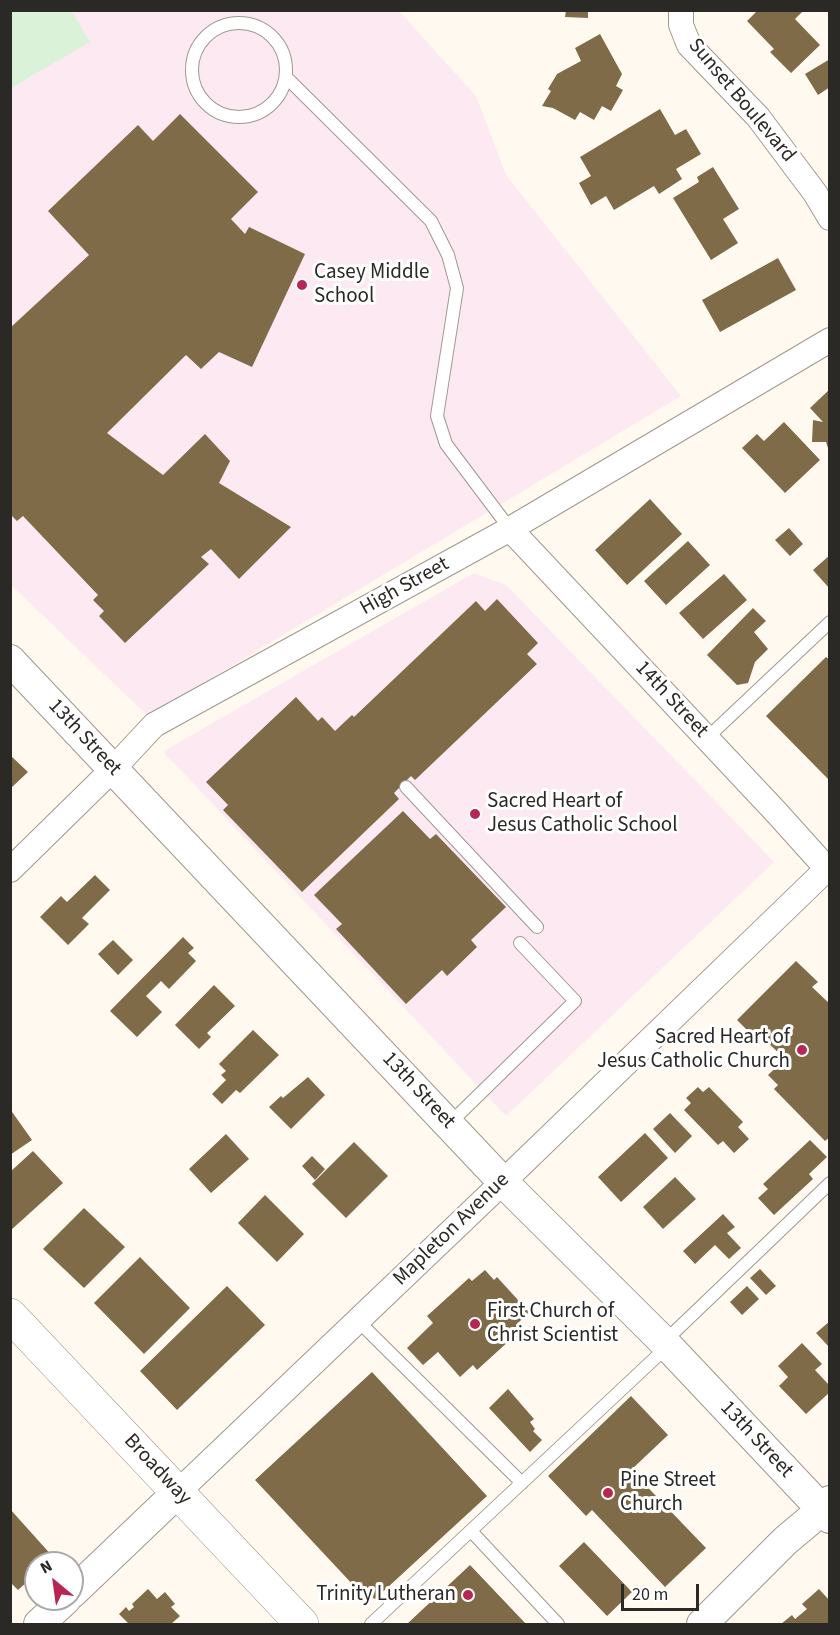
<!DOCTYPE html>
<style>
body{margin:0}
#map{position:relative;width:840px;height:1635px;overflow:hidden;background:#fff9ef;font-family:"Source Sans 3",sans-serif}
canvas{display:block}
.frame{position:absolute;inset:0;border:12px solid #2b2925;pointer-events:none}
.north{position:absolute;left:24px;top:1551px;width:60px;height:60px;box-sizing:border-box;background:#fff;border:2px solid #aaa9a8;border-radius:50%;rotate:331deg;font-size:16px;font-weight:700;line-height:24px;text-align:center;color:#2b2925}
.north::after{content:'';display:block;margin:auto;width:21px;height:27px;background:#b72754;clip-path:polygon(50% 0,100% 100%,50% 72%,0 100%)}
.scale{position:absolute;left:621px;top:1584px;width:78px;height:27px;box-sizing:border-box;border:3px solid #2b2925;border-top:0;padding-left:8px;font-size:18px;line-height:21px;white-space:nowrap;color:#2b2925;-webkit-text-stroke:4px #fff;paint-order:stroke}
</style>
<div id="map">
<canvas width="840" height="1635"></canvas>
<div class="frame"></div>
<div class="north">N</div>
<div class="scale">20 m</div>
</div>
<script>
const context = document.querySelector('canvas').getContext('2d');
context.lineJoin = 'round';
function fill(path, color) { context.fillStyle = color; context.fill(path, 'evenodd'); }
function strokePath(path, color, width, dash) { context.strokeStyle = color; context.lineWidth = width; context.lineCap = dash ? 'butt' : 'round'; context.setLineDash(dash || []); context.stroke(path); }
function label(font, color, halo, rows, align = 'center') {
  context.font = font + ' "Source Sans 3",sans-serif'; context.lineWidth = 6; context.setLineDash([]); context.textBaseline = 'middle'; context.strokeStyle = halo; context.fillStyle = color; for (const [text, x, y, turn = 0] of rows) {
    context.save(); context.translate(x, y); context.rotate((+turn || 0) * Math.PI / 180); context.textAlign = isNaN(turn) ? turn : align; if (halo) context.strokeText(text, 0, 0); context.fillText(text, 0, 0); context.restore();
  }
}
const education = new Path2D(`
 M10,11h389l77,85 30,79 175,221 -533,320 -137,-131z
 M474,573l32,12 268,277 -268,254 -329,-350 -12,-11 -1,-4z`);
const green = new Path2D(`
 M11,10l60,1 19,31 -79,46z`);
const building = new Path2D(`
 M566,10h22v8l-23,-1z
 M758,10h46l-9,9 25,26 -29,28 -21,-21 4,-3 -27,-28z
 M600,34l22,40 -6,12 7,4 -12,21 -9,-5 -8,14 -14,-8 -5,8 -22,-12 -11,-2 9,-15 -3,-2 9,-15 24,-13 -6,-13z
 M830,59v28l-12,8 -13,-21z
 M660,109l15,26 11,-6 15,25 -25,15 6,10 -23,15 -5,-8 -40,24 -8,-14 -15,9 -12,-22 12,-7 -11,-19z
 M180,114l78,78 -27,27 14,15 4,-7 56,27 -53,113 -33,-15 -18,17 -15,-14 -79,78 56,42 42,-41 25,27 -11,22 72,44 -52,52 -28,-30 -10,8 8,7 -84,79 -26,-27 5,-5 -11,-11 5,-5 -75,-79 -6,5 -7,-7v-186l79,-73 -41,-44 90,-86 15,16z
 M713,167l26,42 -16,10 15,24 -27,17 -38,-62 26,-16 -2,-5z
 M778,258l18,32 -76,42 -18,-32z
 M830,389v62h-1l-3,-9h-14l1,-22 10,2 -13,-14z
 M784,422l36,38 -35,33 -43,-45 15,-14 7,7z
 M650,499l32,35 -55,51 -32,-35z
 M789,528l14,16 -13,12 -15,-16z
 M688,541l22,24 -44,40 -22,-24z
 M830,555v34l-17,-19z
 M724,574l23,26 -44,39 -24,-26z
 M497,599l41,44 -11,11 10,10 -122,116 -4,-4 -17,17 5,6 -97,93 -79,-82 5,-5 -22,-23 90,-85 22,24 4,-4 13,14 17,-16 2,2 122,-116 9,10z
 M753,608l13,13 -12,11 14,17 -13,13 -7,21 -11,2 -30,-30z
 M826,657l4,3v117l-2,2 -62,-63z
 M10,755l18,17 -18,17z
 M403,811l27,28 6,-5 70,73 -35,33 6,7 -30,29 -5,-6 -36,34 -70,-75 6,-5 -28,-29z
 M95,875l15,15 -28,28 7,6 -21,21 -28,-28 21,-21 6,6z
 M183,937l11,11 -6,5 8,8 -27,28 -8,-8 -15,15 16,16 -25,25 -27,-26z
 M113,940l20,20 -15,15 -20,-21z
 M796,961l22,21 -6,5 18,17v133l-5,4 -51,-52 4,-4 -10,-10 17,-16 -24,-23 -4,4 -20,-20z
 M214,985l21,21 -28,27 4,4 -12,12 -24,-24z
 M253,1030l26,25 -39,38 -4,-3 -14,14 -10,-10 14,-14 -5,-5 5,-4 -7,-7z
 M308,1077l17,18 -34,34 -22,-22 12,-11 2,2z
 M698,1087l5,5 6,-5 34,35 -5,5 11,12 -15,14 -11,-12 -5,4 -34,-35 7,-7 -5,-5z
 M10,1109l22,31 -22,15z
 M670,1113l22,23 -17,17 -22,-24z
 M645,1133l23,25 -47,44 -23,-25z
 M226,1134l23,25 -38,34 -22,-24z
 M810,1140l17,17 -18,17 4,5 -39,36 -16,-17 10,-9 -5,-5z
 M354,1142l34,34 -42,42 -34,-34z
 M33,1151l30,32 -53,48v-59z
 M312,1156l13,13 -10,11 -13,-14z
 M675,1177l21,22 -33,30 -20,-22z
 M265,1195l39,39 -27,28 -39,-39z
 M84,1208l41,39 -41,41 -41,-39z
 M723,1214l12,13 -8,6 14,15 -12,11 -14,-14 -20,19 -12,-13z
 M140,1257l50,51 -46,46 -50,-51z
 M760,1269l16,17 -10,9 -16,-17z
 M485,1270l9,10 3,-3 32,35 -13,13 5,5 -44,40 -4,-5 -13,12 -22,-25 -15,13 -16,-17 26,-25 -6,-7 42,-38 3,3z
 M227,1286l38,39 -88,85 -37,-39z
 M747,1286l12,13 -17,16 -12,-13z
 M830,1321v27l-14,-15z
 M802,1343l20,21 -7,6 15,16v6l-24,22 -27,-28 9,-9 -10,-11z
 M372,1372l115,124 -112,103 -20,-12 -100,-107z
 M508,1389l26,30 -4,3 5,7 -2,2 9,9 -12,12 -41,-44z
 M631,1396l37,39 -37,35 75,78 -41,39 -73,-77 -6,6 -38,-40z
 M10,1509l44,49 -5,5h-13v11l-18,16 -8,-8z
 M584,1542l48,50 -25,24 -48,-50z
 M470,1565l56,59h-119z
 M148,1589l9,10 8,-7 10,12 -4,3 9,9 -9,8h-42l-10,-10 7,-7 3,4 5,-4 -2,-3z
 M819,1589l11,12v23h-49l11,-9 3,4 12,-10 -5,-5z`);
const service = new Path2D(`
 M192 70a47 47 0 1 1 94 0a47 47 0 1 1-94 0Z
 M286,77l145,144 17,34 9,33 -20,128 9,28 64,85
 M707,738l123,-116
 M406,787l131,140
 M449,1124l126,-123 -55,-58
 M358,1321l164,162
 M664,1342l166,-159
 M471,1531l87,93
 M371,1624l297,-278`);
const minor = new Path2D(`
 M681,10v15l8,20 69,72 57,76 15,25
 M510,529l266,283 54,60
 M10,870l103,-101 41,-44 356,-196 320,-189
 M178,1492l325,-310 327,-316`);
const tertiary = new Path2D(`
 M10,660l493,522 161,160 166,176
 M72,1593l106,-101
 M39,1624l27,-25
 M702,1624l83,-83 37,-31 8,-9`);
const primary = new Path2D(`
 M10,1315l292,309`);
const markers = [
 [302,285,6,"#b72754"],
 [475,814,6,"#b72754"],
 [802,1050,6,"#b72754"],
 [475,1324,6,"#b72754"],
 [608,1493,6,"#b72754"],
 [468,1595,6,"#b72754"]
];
const streetNames = [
 ["Sunset Boulevard",741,101,50],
 ["High Street",405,587,-29],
 ["14th Street",671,700,47],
 ["13th Street",84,738,47],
 ["13th Street",418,1091,47],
 ["Mapleton Avenue",452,1230,-44],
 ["13th Street",756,1440,47],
 ["Broadway",157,1470,47]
];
const poiNames = [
 ["Casey Middle",314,273],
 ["School",314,297],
 ["Sacred Heart of",487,802],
 ["Jesus Catholic School",487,826],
 ["Sacred Heart of",790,1038,"right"],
 ["Jesus Catholic Church",790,1062,"right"],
 ["First Church of",487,1312],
 ["Christ Scientist",487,1336],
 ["Pine Street",620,1481],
 ["Church",620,1505],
 ["Trinity Lutheran",456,1595,"right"]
];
fill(education, '#fde9f2');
fill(green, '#d9f2d8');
fill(building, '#7f6b48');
strokePath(service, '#9e9990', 14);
strokePath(minor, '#9e9990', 26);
strokePath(tertiary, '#9e9990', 32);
strokePath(primary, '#9e9990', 34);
strokePath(service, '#fff', 12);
strokePath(minor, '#fff', 24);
strokePath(tertiary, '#fff', 30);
strokePath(primary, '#fff', 33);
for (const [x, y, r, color] of markers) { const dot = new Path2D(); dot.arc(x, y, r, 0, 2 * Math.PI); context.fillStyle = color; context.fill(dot); strokePath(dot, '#fff', 2); }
label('21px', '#2b2925', '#fff', streetNames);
label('21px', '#2b2925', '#fff', poiNames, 'left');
</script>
